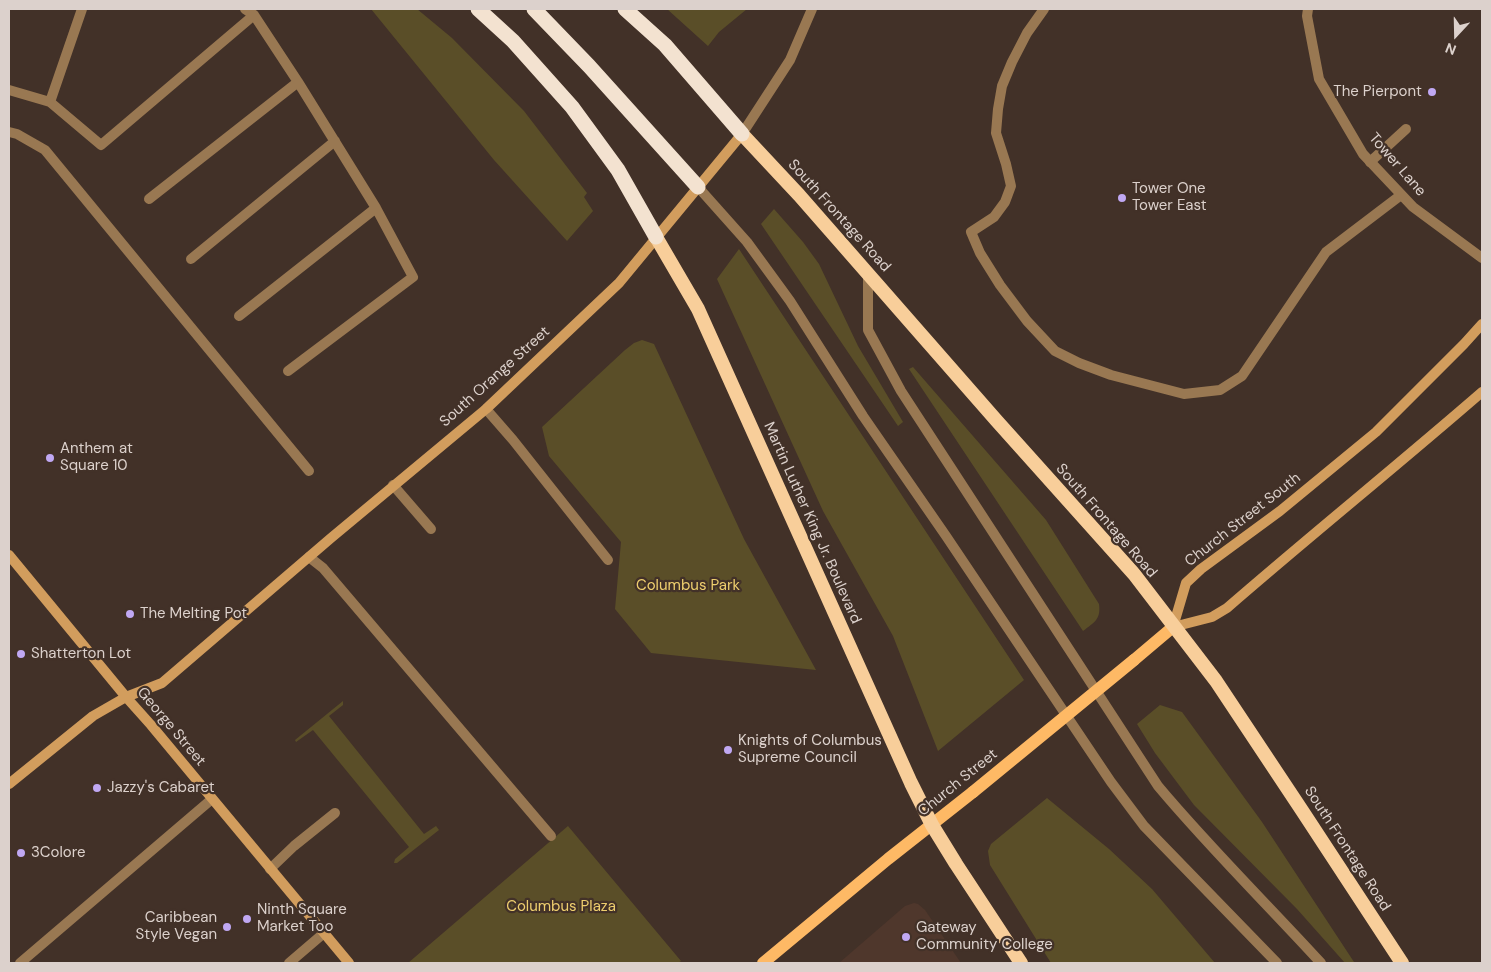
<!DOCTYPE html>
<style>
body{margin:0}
#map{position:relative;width:1491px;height:972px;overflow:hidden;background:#423128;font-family:"DM Sans",sans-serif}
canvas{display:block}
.frame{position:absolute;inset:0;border:10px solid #dcd1cc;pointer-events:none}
.north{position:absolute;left:1431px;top:10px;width:50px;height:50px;-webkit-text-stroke:4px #423128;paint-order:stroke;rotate:201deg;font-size:14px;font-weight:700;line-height:20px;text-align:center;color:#dcd1cc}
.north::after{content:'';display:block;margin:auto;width:18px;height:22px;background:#dcd1cc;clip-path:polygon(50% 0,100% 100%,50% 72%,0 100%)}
</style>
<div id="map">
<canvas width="1491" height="972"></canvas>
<div class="frame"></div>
<div class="north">N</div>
</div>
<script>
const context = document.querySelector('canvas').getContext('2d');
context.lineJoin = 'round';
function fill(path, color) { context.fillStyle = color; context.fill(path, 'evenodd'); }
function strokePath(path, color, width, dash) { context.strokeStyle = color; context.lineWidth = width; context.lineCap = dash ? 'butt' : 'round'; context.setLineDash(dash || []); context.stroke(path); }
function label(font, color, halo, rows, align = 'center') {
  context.font = font + ' "DM Sans",sans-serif'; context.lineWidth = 4.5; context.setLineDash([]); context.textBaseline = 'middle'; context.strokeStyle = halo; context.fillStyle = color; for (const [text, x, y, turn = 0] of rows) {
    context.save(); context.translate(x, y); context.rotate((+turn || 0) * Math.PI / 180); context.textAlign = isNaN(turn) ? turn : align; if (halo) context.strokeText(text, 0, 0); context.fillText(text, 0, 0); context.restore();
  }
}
const built = new Path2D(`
 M914,903l4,1 7,6 36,53h-122l66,-57z`);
const green = new Path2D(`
 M371,9h46l35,29 72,73 63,82 -3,4 9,14 -26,30 -73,-81z
 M667,9h80l-28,23 -11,14z
 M774,209l29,33 16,22 39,82 45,76 -5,4 -137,-202z
 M739,249l285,431 -86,71 -45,-115 -70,-125 -106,-232z
 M642,340l12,4 90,195 72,131 -165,-17 -36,-44 6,-67 -72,-86 -7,-29 83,-77 9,-7z
 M913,367l133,153 53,84c2,15 -4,18 -16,27l-174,-262z
 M343,701v4l-14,11 95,118 12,-8 3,4 -42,33h-3l1,-4 14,-12 -96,-117 -17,12 -1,-2z
 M1160,705l22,7 80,110 92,140 -1,1h-8l-48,-54 -103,-104 -39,-52 -18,-29z
 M1047,798l62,51 43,40 63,74h-164l-61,-98 -2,-14 3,-7z
 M568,826l113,135 -3,2h-270z`);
const service = new Path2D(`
 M245,9l9,6
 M1044,9l-17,24 -15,29 -10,24 -4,23 -2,24 10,31 5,22 -6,16 -11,15 -23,15 9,21 20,32 27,36 28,30 24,12 32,12 73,19 36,-4 22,-14 84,-124 75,-57
 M9,90l41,12 51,43 153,-130 44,67 78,126 -137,108
 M50,102l32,-93
 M9,132l8,2 28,16 264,321
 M1370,162l36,-33
 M698,187l49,55 43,59 73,115 83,120 165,246 33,44 133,137
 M149,199l149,-117
 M191,259l144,-118
 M868,273v57l33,61 257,395c51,61 109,118 163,177
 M288,371l125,-94 -37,-69
 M486,409l27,31 95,120
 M393,485l38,44
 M309,557l14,11 228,268
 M270,869l24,-23 41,-33
 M20,963l192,-164
 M289,963l35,-30`);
const minor = new Path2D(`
 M1308,9l-1,7 12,63 44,75 50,53 69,51`);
const tertiary = new Path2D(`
 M742,134l48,-74 22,-51`);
const secondary = new Path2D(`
 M9,555l117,142 25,28 198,238
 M1173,627l13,-44 15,-14 79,-58 96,-79 88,-88 18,-20
 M1173,627l39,-10 15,-9c84,-73 171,-143 255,-216
 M9,784l84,-68 33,-19 36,-14 169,-145 155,-129 133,-126 123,-149`);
const primary = new Path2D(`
 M1134,660l39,-33
 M763,963l125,-104 85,-67`);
const trunk = new Path2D(`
 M742,134l57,61 197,225 138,154 82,107 87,131 99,151
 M656,237l42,72 213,474 21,42 24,39 65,99`);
const motorway = new Path2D(`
 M478,9l35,32 59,66 46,63 38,67
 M534,9l55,57 109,121
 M625,9l40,36 77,89`);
const primaryBridge = new Path2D(`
 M973,792l161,-132`);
const markers = [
 [1432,92,5,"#c0a8f3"],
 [1122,198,5,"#c0a8f3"],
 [50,458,5,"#c0a8f3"],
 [130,614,5,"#c0a8f3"],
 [21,654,5,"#c0a8f3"],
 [728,750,5,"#c0a8f3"],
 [97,788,5,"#c0a8f3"],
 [21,853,5,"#c0a8f3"],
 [247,919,5,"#c0a8f3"],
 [227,927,5,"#c0a8f3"],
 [906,937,5,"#c0a8f3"]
];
const poiNames = [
 ["The Pierpont",1422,92,"right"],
 ["Tower One",1132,189],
 ["Tower East",1132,206],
 ["Anthem at",60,449],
 ["Square 10",60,466],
 ["The Melting Pot",140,614],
 ["Shatterton Lot",31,654],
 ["Knights of Columbus",738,741],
 ["Supreme Council",738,758],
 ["Jazzy's Cabaret",107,788],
 ["3Colore",31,853],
 ["Ninth Square",257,910],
 ["Market Too",257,927],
 ["Caribbean",217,918,"right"],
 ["Style Vegan",217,935,"right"],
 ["Gateway",916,928],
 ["Community College",916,945]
];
const streetNames = [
 ["Tower Lane",1397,165,49],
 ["South Frontage Road",839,216,48],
 ["South Orange Street",495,377,-42],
 ["Church Street South",1243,520,-38],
 ["South Frontage Road",1106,521,49],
 ["Martin Luther King Jr. Boulevard",812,523,66],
 ["George Street",171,727,50],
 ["Church Street",958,783,-39],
 ["South Frontage Road",1347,849,57]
];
const parkNames = [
 ["Columbus Park",688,586],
 ["Columbus Plaza",561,907]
];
fill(built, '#4f372c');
fill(green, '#5a4e28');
strokePath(service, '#997852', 10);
strokePath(minor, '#997852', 10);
strokePath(tertiary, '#997852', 10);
strokePath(secondary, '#d29d5d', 10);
strokePath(primary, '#feb965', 12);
strokePath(trunk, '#f8ce9a', 14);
strokePath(motorway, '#f3e2d0', 15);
strokePath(primaryBridge, '#feb965', 12);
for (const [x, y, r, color] of markers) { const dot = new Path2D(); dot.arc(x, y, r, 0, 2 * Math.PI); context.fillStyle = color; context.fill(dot); strokePath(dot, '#423128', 2); }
label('15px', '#dcd1cc', '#423128', poiNames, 'left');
label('15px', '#dcd1cc', '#423128', streetNames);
label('15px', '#eece6e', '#423128', parkNames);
</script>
